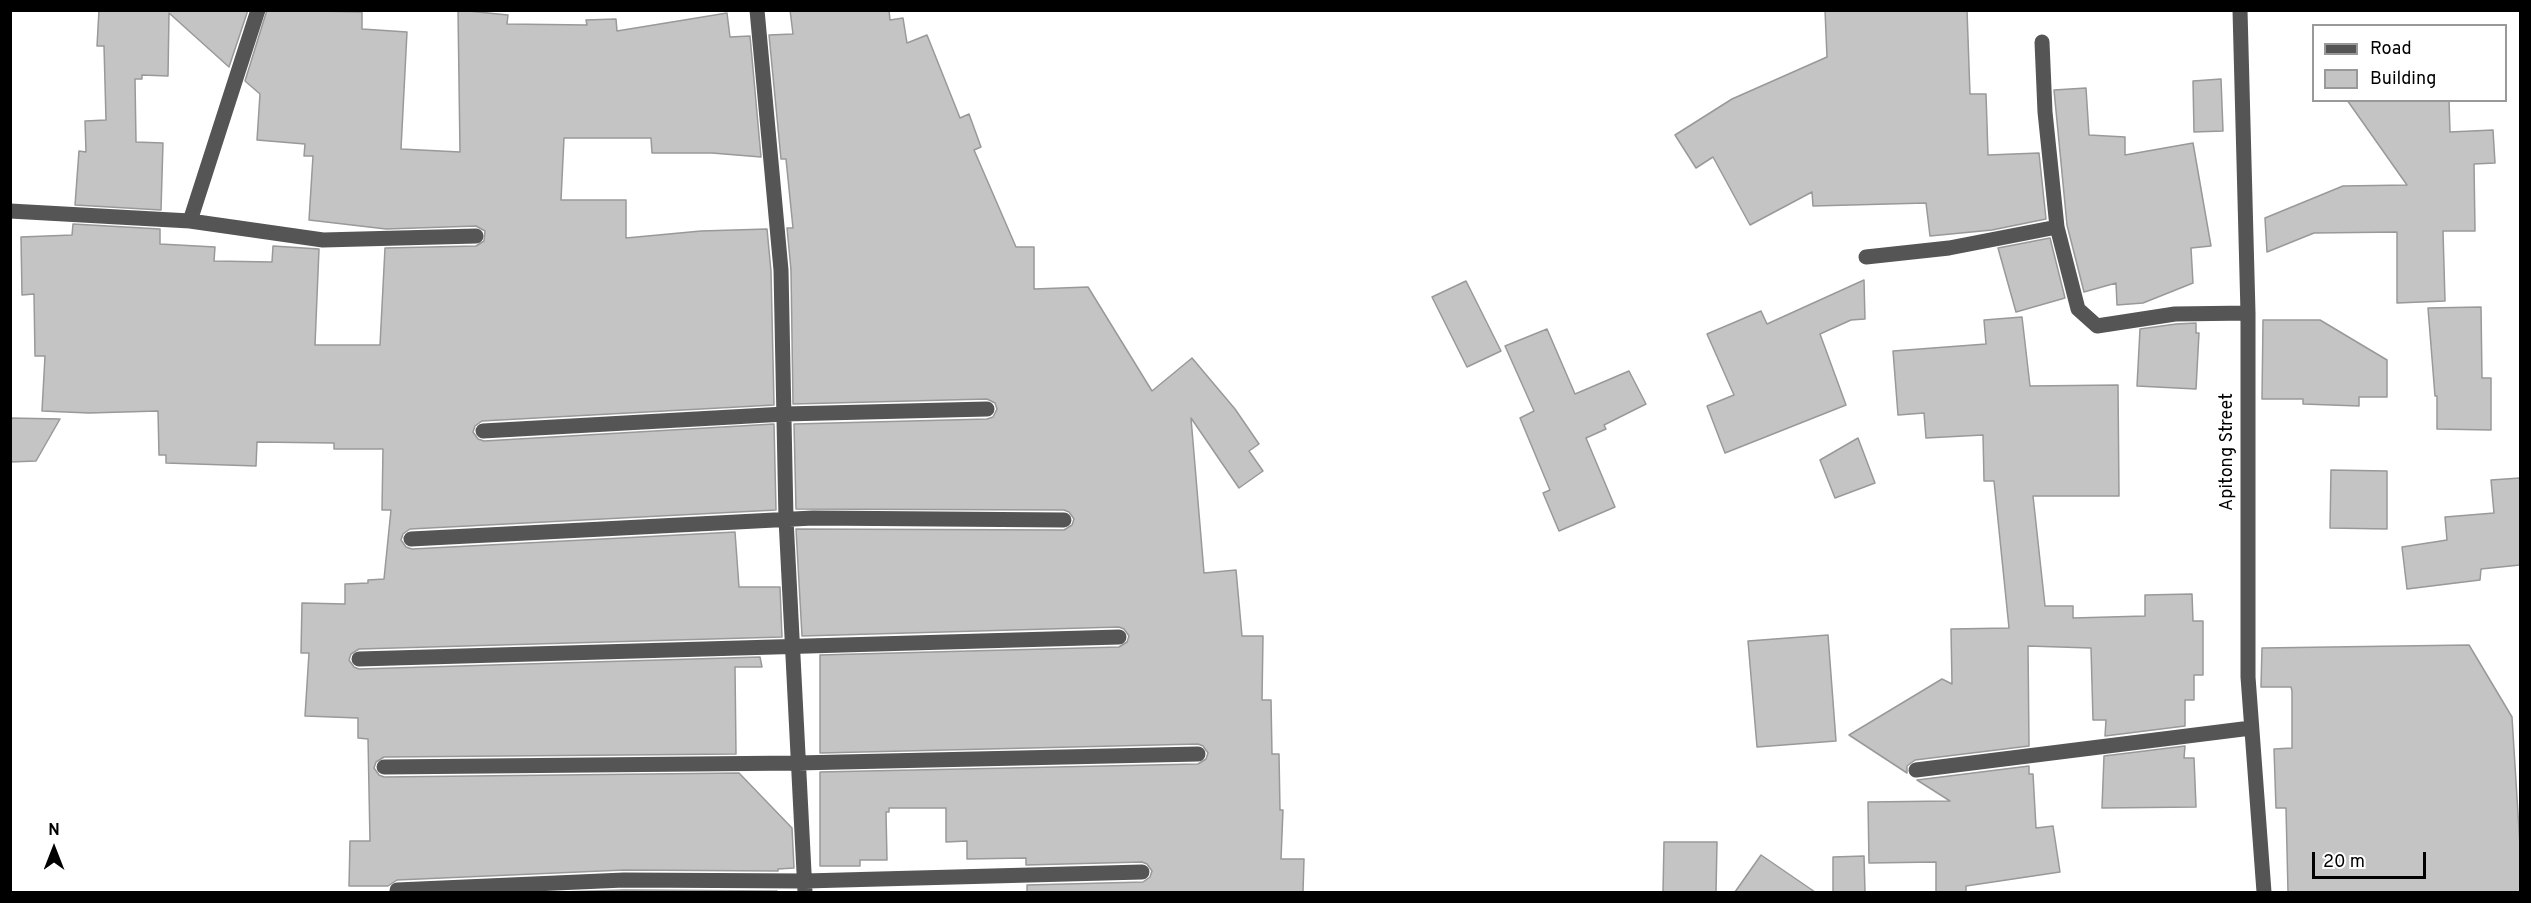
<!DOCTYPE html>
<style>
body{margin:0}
#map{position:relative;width:2531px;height:903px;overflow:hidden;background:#fff;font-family:Overpass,sans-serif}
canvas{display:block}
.frame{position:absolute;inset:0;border:12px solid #000;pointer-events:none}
.legend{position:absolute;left:2312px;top:24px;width:195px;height:78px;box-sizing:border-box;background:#fff;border:2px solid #999;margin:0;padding:8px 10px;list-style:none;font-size:18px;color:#000}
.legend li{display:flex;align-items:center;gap:12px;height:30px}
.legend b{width:30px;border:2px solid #999}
.north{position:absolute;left:24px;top:819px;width:60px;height:60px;-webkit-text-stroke:4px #fff;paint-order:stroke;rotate:0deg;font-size:16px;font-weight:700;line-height:24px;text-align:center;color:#000}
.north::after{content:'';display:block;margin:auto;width:21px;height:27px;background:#000;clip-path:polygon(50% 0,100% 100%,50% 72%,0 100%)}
.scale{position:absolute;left:2312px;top:852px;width:114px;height:27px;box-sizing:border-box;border:3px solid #000;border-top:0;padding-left:8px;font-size:18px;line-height:21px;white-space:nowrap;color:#000;-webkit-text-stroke:4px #fff;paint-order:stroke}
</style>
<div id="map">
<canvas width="2531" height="903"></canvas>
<div class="frame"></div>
<ul class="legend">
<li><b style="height:8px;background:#555"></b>Road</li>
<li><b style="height:16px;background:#c4c4c4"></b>Building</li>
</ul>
<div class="north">N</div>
<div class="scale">20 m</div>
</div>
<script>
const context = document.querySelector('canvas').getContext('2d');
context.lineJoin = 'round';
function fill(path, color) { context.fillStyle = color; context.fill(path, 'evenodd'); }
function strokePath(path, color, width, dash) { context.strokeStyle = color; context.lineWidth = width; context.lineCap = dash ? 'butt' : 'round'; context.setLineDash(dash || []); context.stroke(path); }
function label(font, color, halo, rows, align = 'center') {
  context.font = font + ' Overpass,sans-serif'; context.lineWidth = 4.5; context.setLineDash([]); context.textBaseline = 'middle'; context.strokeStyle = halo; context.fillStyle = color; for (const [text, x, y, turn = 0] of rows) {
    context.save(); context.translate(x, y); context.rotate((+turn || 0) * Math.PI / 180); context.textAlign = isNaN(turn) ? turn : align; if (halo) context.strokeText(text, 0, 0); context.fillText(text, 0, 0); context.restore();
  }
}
const building = new Path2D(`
 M99,10h149l-19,57 -60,-54 -1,63 -26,-1v4h-7l1,63 27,1 -2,67 -86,-5 4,-54 7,1 -1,-31 21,-1 -2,-74h-7z
 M267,10l95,2v17l45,3 -6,117 59,3 -2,-142 50,5 -1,9 80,1 -1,-5 30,-1 1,12 110,-18 3,24 20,-1 11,121 -49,-4h-60l-1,-15h-87l-3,62h65v38l75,-7 66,-2 4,42 3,134 -292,16 -7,5 -2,6 5,7 6,2 290,-17 2,86 -366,19 -7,5 -2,6 5,7 6,2 323,-17 4,55h41l2,50 -423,12 -8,5 -2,6 5,7 5,2 401,-12 2,10h-27l1,87 -352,3 -8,5 -2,6 5,7 5,2 355,-4 53,55 2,40 -16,1v2l-154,-1 -227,10 -9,6h-39l1,-45h20l-2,-102 -10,-1v-20l-53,-2 4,-63h-8l1,-50 43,1v-20l23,-1v-3l16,-1 7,-69h-9l1,-61h-49v-6l-77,-1 -1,24 -90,-3v-8h-7l-1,-44 -69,2 -47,-2 3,-55h-10l-1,-62 -12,1 -1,-58 51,-2 1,-11 87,5v15l55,3 -1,14 58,1 1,-16 46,3 -4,96h65l5,-97 91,-2 8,-5 1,-10 -9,-5 -90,3 -77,-9 4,-64h-9l1,-12 -48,-4 3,-46 -15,-13z
 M790,10h99l1,10 13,-2 4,25 20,-8 33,83 9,-4 12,33 -7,3 42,97h18v42l54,-2 64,104 40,-33 43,51 24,35 -10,7 14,20 -24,17 -48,-70 13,155 32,-3 6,66h21l-1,64h9l1,54h7l1,56h3l-2,49h23l-1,33h-276v-7l116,-3 7,-5 2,-6 -5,-7 -5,-2 -116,3v-7l-59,1v-18l-21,1v-34h-57v4h-3l1,48h-27v6h-40v-94l378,-8 8,-5 2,-6 -5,-7 -5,-2 -378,9v-98l299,-8 8,-5 2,-6 -5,-7 -5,-2 -317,9 -6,-107 268,1 8,-5 2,-6 -5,-7 -5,-2 -268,-1 -2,-85 193,-5 6,-2 4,-8 -2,-6 -8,-4 -194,5 -2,-134 -4,-42h6l-7,-69h-5l-12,-124 24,-1z
 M1825,10h142l3,84h16l2,61 51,-2 7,66 -54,11 -62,6 -4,-33 -113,3 -1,-14 -62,33 -37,-68 -17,11 -21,-33 57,-36 95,-42z
 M2221,79l2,52 -29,1 -1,-51z
 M2086,88l3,47 36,2v18l68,-12 18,103 -20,2 2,35 -50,20 -26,2 -1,-22 -32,9 -17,-67 -13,-135z
 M2347,100h102l1,32 43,-2 2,33 -21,1 1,67h-32l2,70 -48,2v-71l-83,1 -47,19 -2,-34 78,-32 64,-1z
 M2050,238l15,60 -49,14 -18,-64z
 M1864,280l1,39 -14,1 -31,14 26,71 -121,48 -18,-47 27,-11 -27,-61 54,-23 6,13z
 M1466,281l35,70 -34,16 -35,-70z
 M2481,307l1,71h9v52l-54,-1v-33h-2l-7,-88z
 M2022,317l8,69 88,-1 1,111h-86l12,110h28v12l72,-2v-21l47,-1 1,27h10v54h-9v25h-9v26l-80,10 1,-16h-13l-2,-72 -63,-2 1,100 -114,14 -8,6v7l-58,-38 93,-56 10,5 -1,-55 58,-1 -15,-147h-10l-1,-46 -57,3 -2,-25 -26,2 -5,-64 93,-7 -2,-24z
 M2263,320h57l67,40v37h-28v9l-56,-2v-5h-41z
 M2196,323v10h3l-3,56 -59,-3 3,-57 36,-5z
 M1547,329l28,65 54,-23 17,33 -42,21 2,4 -20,9 29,69 -56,24 -16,-38 7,-3 -30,-72 14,-7 -29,-65z
 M10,418l50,1 -24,42 -26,1z
 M1858,438l17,45 -40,15 -15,-38z
 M2331,470l56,1v58l-57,-1z
 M2520,478v87l-39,4 -1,11 -73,9 -5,-42 45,-7 -2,-23 49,-4 -3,-33z
 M1828,635l8,106 -79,6 -9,-106z
 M2469,645l43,72 8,129v46h-232l-2,-84h-10l-2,-59 18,-1v-57l-1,-4h-30l1,-39z
 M2185,746l-1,12h10l2,49 -94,1 2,-52z
 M2029,766v8h4l3,54 17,-2 7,46 -94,14v6h-30v-30l-67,1 -1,-61 82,-1 -33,-21z
 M1664,842h53l-1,50h-53z
 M1761,855l54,37h-80z
 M1864,856l1,36h-32v-35z
 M624,890l153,1v1h-215z`);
const minor = new Path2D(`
 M757,10l24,260 5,249 19,373
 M2240,10l8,303v364l16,215
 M2042,42l3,70 12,115
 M10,211l180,10 133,19 153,-4
 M190,221l68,-211
 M1866,257l83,-9 108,-21 21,82 19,17 78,-12 73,-1
 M483,431l302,-17 202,-5
 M411,539l402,-21 251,2
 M359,659l760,-22
 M384,767l413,-4 401,-9
 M1916,770l335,-42
 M397,890l227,-10 181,1 337,-9`);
const streetNames = [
 ["Apitong Street",2228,452,-90]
];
fill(building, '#c4c4c4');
strokePath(building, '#999', 1.5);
strokePath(minor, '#555', 15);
label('18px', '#000', '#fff', streetNames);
</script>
